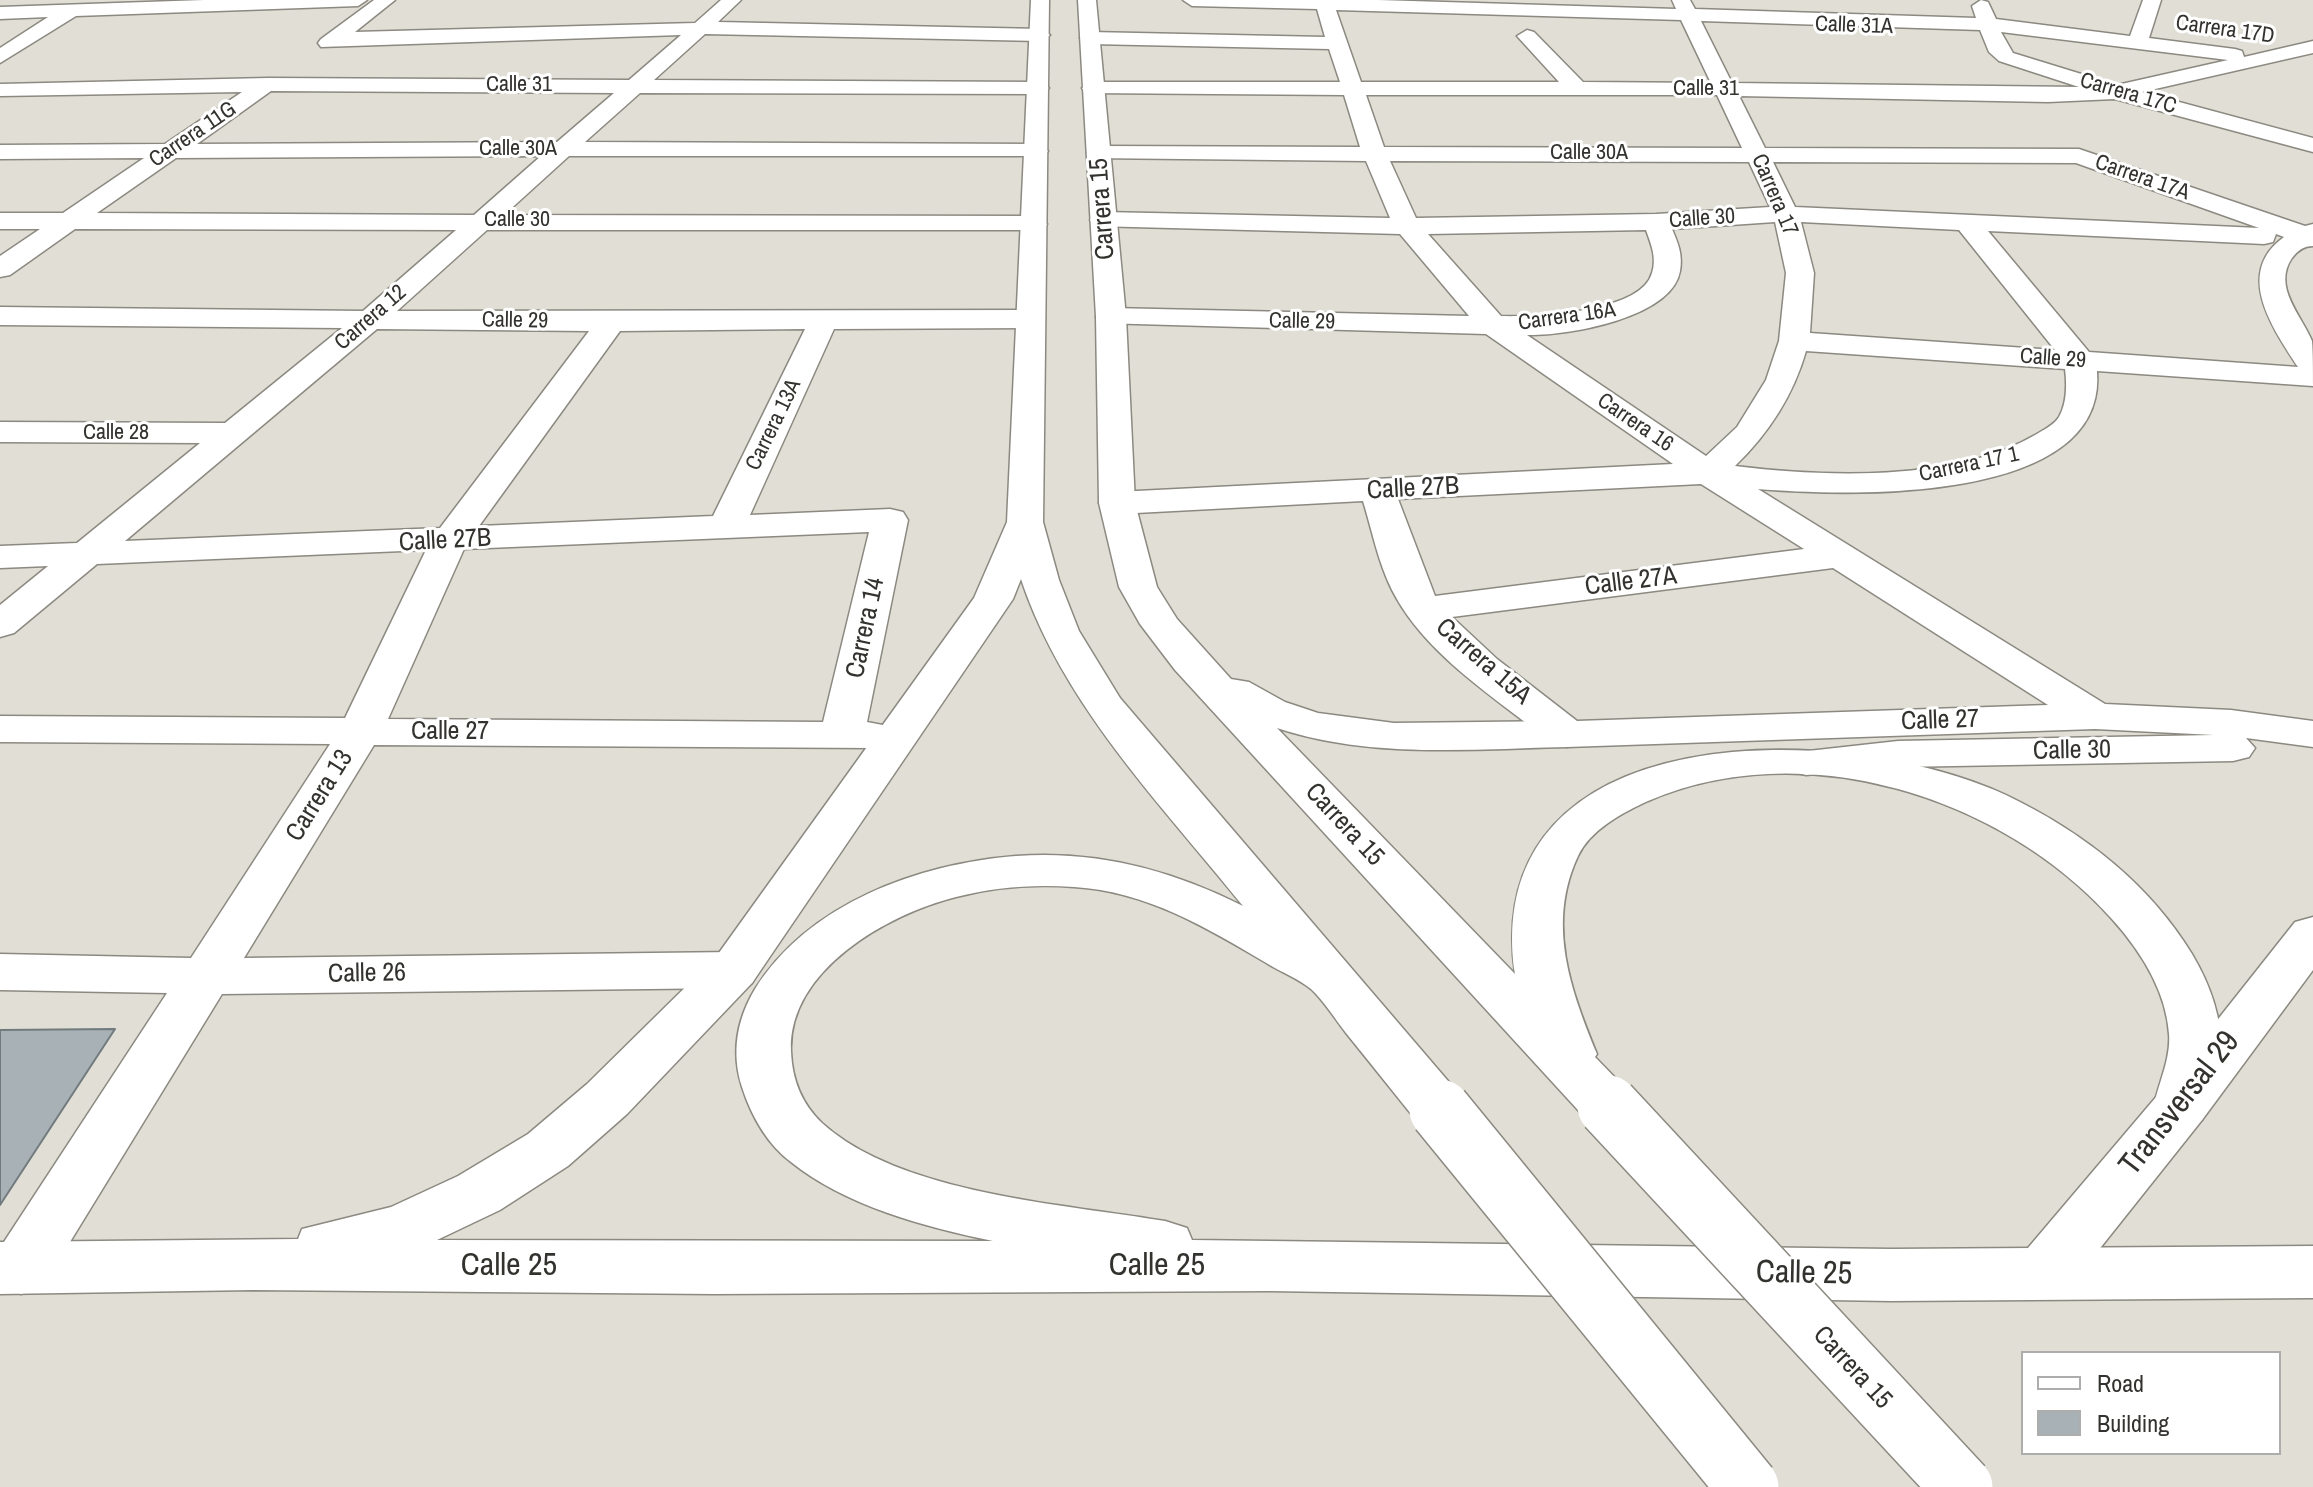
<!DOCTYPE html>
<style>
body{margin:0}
#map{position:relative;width:2313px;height:1487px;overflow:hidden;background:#e1ded5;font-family:"Archivo Narrow",sans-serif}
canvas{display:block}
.legend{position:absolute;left:2021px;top:1351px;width:260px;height:104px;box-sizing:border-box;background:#fff;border:2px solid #adadac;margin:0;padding:10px 14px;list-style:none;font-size:24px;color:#33322f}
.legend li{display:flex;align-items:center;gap:16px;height:40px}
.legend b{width:40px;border:2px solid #adadac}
</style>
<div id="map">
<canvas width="2313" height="1487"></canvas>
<ul class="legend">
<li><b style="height:10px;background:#fff"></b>Road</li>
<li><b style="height:22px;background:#a8b2b6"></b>Building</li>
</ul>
</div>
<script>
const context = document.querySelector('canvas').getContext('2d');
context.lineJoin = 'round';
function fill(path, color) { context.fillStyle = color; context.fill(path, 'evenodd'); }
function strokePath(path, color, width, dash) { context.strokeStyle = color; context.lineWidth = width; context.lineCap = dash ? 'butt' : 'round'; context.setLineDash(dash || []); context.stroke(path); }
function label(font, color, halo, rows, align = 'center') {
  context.font = font + ' "Archivo Narrow",sans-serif'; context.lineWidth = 6; context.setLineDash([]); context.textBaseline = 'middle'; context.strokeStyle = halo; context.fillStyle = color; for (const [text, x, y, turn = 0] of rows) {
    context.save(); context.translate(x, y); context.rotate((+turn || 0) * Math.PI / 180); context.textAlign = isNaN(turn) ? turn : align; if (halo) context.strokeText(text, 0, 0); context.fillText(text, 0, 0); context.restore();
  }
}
const building = new Path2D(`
 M115,1029l-115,176v-175z`);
const minor = new Path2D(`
 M204,0h163l-9,6 -282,10 -76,47v-15l48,-31 -48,2v-12z
 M374,0h21l-40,32 340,-9 26,-23h20l-23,22 322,7 10,6 -10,6 -335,-7 -51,46 384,2 11,6 -11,6 -398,-1 -55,49 451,2 12,7 -4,5h-475l-65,59 530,1 13,8 -4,6h-556l-90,81 633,-1 10,3 5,6 -5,6 -10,3 -196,1 -84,186 140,-6 13,3 5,8 -41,202 21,4 7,9 -7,9 -15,4 -499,-3 -130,213 490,-6 18,5 8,13 -8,13 -18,5 -512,6 -179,292 -22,8 -21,-8v-38l167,-255 -167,-3v-36l191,4 139,-214 -330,-2v-26l345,2 81,-168 -329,14 -83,69 -14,4v-32l48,-39 -48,2v-22l77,-3 123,-100 -200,-1v-20l225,1 117,-95 -342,-3v-18l363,4 93,-81 -381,-1 -65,46 -10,2v-21l40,-27h-40v-16h63l81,-55 -144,1v-14l165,-1 77,-52 -242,4v-12l268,-6 361,2 52,-45 -360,12 -3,-4 3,-4zM271,91l343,2 -57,49 -360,2zM541,156l-67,59 -377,-2 79,-55zM377,329l212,2 -149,197 -315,13zM805,329l-92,187 -234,10 141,-195zM869,532l-46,190 -435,-3 76,-170z
 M1183,0h195l298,9 -4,-9h18l5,9 281,9 -4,-12 9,-6 7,2 8,17 134,17 13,-36h18l-12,38 86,11 7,2 2,6 69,-16v12l-171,39 171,46v14l-198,-53 -67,3 -309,-6 26,52 314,1 226,77 8,-2v22c-9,0 -15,4 -21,12 -20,29 10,58 20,83 1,12 1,32 1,45l-216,-15c11,135 -251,125 -339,118l347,215 126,6 82,11v26l-67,-9 9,10 -6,9 -16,4 -335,6 -92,8 -16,-4 -6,-9 6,-9 108,-12 316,-6 -119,-6 -528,18 -15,-4c-56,-45 -127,-88 -160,-153 -14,-28 -20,-60 -29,-89l-246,13 -13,-3 -5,-8 5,-8 13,-3 556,-28 -187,-130 -385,-11 -5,-6 5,-6 10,-3 358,8 -69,-82 -306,-8 -4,-6 4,-6 9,-2 287,6 -24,-57 -275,-3 -4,-5 12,-7 261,1 -16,-52 -259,-2 -3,-5 11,-6h247l-11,-33 -239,-5 -10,-6 10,-6 235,5 -8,-28 -125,-3zM1336,10l345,10 30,63 -128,-1 -49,-50 -7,-2 -10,6 42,46h-198zM1701,21l279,9 9,22 10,9 80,26 -347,-4zM2001,32l227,28 -111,25 -104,-32zM1366,95h351l25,53 -358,-1zM1390,161l359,1 21,45 -114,7 -240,4zM1773,162l303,1 183,65 -464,-21zM1775,222l11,51 -7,68 -13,39 -29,47 -31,29 -179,-121c40,1 145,-17 153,-64 3,-16 -2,-28 -8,-42zM1801,222l158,8 96,120 -245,-17 4,-60zM1646,230c5,14 11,28 6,43 -11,40 -117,44 -151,43l-73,-82zM1988,231l276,13 9,-2 3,-8 8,3c-50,36 -12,90 14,130l-209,-15zM1806,351l259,18c2,16 2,34 -6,48 -6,9 -16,13 -24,18 -80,47 -210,42 -300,31 34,-33 58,-70 71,-115zM1701,484l103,65 -369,47 -37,-97zM1833,568l215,137 -471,16 -80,-62 -45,-42z
 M2313,917v53l-111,150 -136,171 -22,8 -22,-8 -9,-18 9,-18 140,-165 133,-168z`);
const major = new Path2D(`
 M1031,0h18l-6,522 16,58 20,51 41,67 340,397 8,15 -8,15 -20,6 -20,-6c-25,-31 -49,-61 -74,-92 -11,-14 -22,-32 -35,-44 -12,-10 -30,-17 -43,-25 -61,-36 -122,-73 -194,-77 -39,-3 -80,0 -118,10 -68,17 -168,73 -165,154 1,28 10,52 31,72 78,71 242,81 343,98l22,7 5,12 699,9 422,-3v52l-422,3 -621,-10 -556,3 -461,-4 -253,4v-52l298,-3 4,-10 89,-22 67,-31 70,-42 59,-50 129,-127 258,-359 33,-76zM1021,579c42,126 140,225 222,327 -71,-36 -147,-56 -227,-50 -98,8 -207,47 -261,133 -18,30 -24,64 -13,98 9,28 25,57 49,75 55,44 134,65 202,79l-556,-1 63,-30 68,-44 59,-52 125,-131 261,-384z
 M1078,0h18l30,317 9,186 22,84 20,32 54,60 18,3 36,20 33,11 76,10 173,-2 15,4 7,9 -7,9 -15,4c-96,2 -197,12 -290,-19l238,246c-37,-262 332,-253 491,-179 75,36 142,87 186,159 32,54 41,110 10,166l-20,6 -20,-6 -8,-15c5,-23 17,-47 15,-71 -3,-44 -29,-84 -58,-116 -110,-122 -308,-184 -463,-117 -26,12 -58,29 -70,55 -32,68 -7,135 19,198l-2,3 33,34 8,15 -8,15 -20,6 -20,-6 -413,-451 -35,-46 -21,-37 -20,-84 -3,-186z`);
const majorBridge = new Path2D(`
 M1608,1106l354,381
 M1440,1110l308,377`);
const farStreetnames = [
 ["Calle 31A",1854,26,2],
 ["Carrera 17D",2225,30,8],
 ["Calle 31",519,85],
 ["Calle 31",1706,89],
 ["Carrera 17C",2128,94,16],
 ["Carrera 11G",193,135,-34],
 ["Calle 30A",518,149],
 ["Calle 30A",1589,153],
 ["Carrera 17A",2142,178,19],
 ["Carrera 17",1774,195,67],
 ["Calle 30",1702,219,-4],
 ["Calle 30",517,220],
 ["Carrera 16A",1567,317,-8],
 ["Carrera 12",371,318,-41],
 ["Calle 29",515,321,1],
 ["Calle 29",1302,322,1],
 ["Calle 29",2053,359,4],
 ["Carrera 16",1635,423,34],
 ["Carrera 13A",774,425,-64],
 ["Calle 28",116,433],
 ["Carrera 17 1",1969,465,-12]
];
const streetNames = [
 ["Carrera 15",1103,209,-94],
 ["Calle 27B",1413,489,-3],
 ["Calle 27B",445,541,-3],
 ["Calle 27A",1631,582,-7],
 ["Carrera 14",866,628,-78],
 ["Carrera 15A",1483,662,41],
 ["Calle 27",1940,721,-2],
 ["Calle 27",450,732],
 ["Calle 30",2072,751,-1],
 ["Carrera 13",320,796,-58],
 ["Carrera 15",1344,825,47],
 ["Calle 26",367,974,-1],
 ["Carrera 15",1852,1368,47]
];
const nearStreetnames = [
 ["Transversal 29",2180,1104,-52],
 ["Calle 25",509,1266],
 ["Calle 25",1157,1266],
 ["Calle 25",1804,1274,1]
];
fill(building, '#a8b2b6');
strokePath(building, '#717b7e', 2);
strokePath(minor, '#8b8980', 3);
strokePath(major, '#8b8980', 3);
fill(minor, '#fff');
fill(major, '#fff');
strokePath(majorBridge, '#8b8980', 64, []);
strokePath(majorBridge, '#fff', 61);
label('22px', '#33322f', '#fff', farStreetnames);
label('26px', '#33322f', '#fff', streetNames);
label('32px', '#33322f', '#fff', nearStreetnames);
</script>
